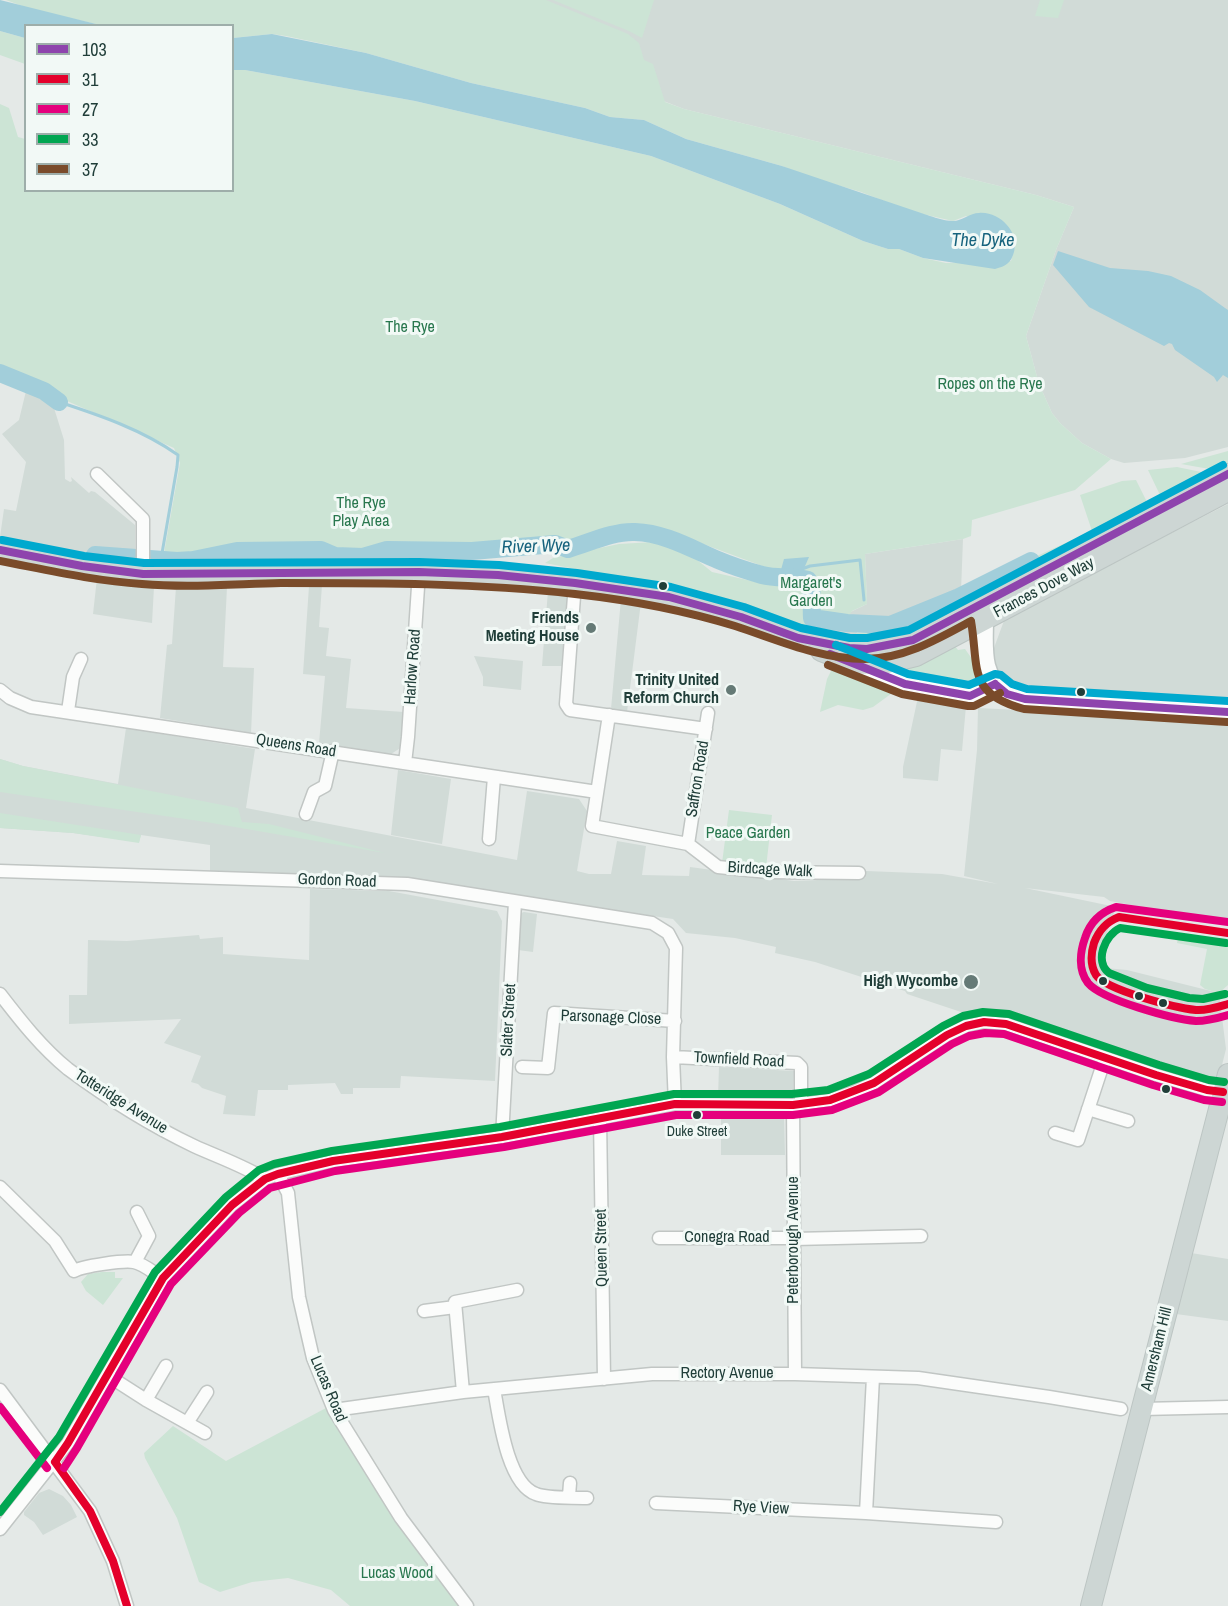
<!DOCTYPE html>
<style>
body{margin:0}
#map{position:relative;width:1228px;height:1606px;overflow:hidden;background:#e4e9e7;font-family:"Archivo Narrow",sans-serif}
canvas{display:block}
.legend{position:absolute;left:24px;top:24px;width:210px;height:168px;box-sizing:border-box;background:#f2f9f6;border:2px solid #9eaeaa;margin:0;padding:8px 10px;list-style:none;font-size:18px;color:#203e39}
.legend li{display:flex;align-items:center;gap:12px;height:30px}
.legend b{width:30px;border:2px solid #9eaeaa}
</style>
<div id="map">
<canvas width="1228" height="1606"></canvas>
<ul class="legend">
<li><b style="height:8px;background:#8e44ad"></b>103</li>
<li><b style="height:8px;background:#e4002b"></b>31</li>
<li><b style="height:8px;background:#e5007d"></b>27</li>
<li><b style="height:8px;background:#00a651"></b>33</li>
<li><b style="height:8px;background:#7a4b2a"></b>37</li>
</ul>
</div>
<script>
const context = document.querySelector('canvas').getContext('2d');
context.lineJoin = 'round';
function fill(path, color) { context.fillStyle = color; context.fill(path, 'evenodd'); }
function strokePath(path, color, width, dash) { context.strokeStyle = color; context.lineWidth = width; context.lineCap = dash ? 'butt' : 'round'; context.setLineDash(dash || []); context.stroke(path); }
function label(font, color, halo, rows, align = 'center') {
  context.font = font + ' "Archivo Narrow",sans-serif'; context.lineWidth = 6; context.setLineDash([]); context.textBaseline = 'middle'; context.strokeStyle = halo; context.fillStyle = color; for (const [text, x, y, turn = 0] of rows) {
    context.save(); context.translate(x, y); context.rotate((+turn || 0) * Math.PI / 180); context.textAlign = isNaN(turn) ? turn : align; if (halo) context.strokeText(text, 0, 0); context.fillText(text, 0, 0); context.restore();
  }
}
const built = new Path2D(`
 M524,0h704v447l-43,11 -61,5 -13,-4 -29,-16 -22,-20 -8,-10 -13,-29 -13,-48 30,-86 18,-43 -38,-12 -352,-86 -36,-14z
 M26,391l17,6 11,11 10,32 1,39 5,3 2,-1 -1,-4 18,16 2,-2 4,1 40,33v40l-81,-11 -54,-17 4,-28 12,2 10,-49 -24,-28 17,-14z
 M1228,504v203l-209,-13 -20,-15 -8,-23 14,-38z
 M963,539l-2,52 -77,31 -23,-2 -6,19 -23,-2 4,-18 31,-15 -2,-50z
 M97,578l32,7 25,2 -2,36 -59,-9z
 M322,585l-3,42 10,1 -3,28 25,3 -5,49 58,4 -2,35 -11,7 -72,-11 6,-67 -22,-2 6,-88z
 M176,587h51l-4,80 31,1 -3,65 -91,-15 7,-73 5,-1z
 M548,591l20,2 -6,73h-20z
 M621,599l20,3 -14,110 -16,-3z
 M474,656l49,5 -2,29 -38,-4v-9z
 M918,697l48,9 -4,45 -21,-2 -3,32 -35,-3v-11z
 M978,708l161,8 89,8v199l-118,-22 -6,-4 -79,-9 91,19 -18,51 7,10 22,2 92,23 7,56 -7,28 -3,4 -56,-15 -161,-55 -7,-1 -19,6 -66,-22 -2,-3 -90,-29 -40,-9 1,-6 -41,-9 -49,-5 -13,-14 -280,-42 -183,-5v-27l-69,-10 -2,7 -66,-9 -73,-5v-69l23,7 95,18 8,-56 129,21 -9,59 271,52 10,-69 52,8 8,12 -10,60 12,3h22l6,-33 29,5 -4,29 47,1 1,-9 104,14 71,-3 1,-7 76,3 56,10 -34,-8 13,-126z
 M398,770l53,9 -9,65 -51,-9z
 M310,889l79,2 108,20 5,10 -7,160 -94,-5 -1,12h-47v6h-12l-6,-11 -47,2v5h-30l-3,26 -32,-2 3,-18 -24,-8 -4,-4 -7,-2 10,-26 -37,-13 17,-24 -112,5v-29h18l1,-55 39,1 72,-6 1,4 23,-2v17l86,6z
 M524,912l13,2 -4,38 -15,-2 3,-37z
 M719,1067l75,4 -1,29 -75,-3z
 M721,1112l63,2 1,41h-64z
 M1191,1253l37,6v62l-52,-7z
 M49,1489l14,7 8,9 6,12 -34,18 -9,-13 -10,-7v-3l15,-19z`);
const green = new Path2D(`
 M6,0h540l82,34 11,9 5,17 9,4 12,38 19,7 352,86 38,12 -18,43 -30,86 13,48 13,29 8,10 22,20 29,16 -36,31 -103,30 -1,16 -8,3 -98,15 2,50 -15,7 -5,8h-11l-4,18 -67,-20 -11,-6 -83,-23 -126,-25 8,-5 17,-4 49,-10 34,-2 20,5 23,12 16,13 53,12 1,-14 -1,-3 -86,-32 -20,-4 -20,-1 -29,4 -21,7 -107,7 -111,5 -94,-5 -49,3 -20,4 -44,-2 16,-90 -6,-15 -116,-51v-4l-10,-3 -14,-9 -10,-2 -24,-12v-263l9,4 9,29 7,2 1,51h206l1,-120h12l170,31 236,55 129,48 83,37 25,8h11l24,9 23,5 65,-2 5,-18 -4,-10 -46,-17 -13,5 -44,-10 -48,-19 -55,-16 -24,-10 -96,-27 -42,-19 -34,-3 -25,-9 -114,-25 -105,-30 -80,-17 -14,-2 -39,4 -1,-12 -132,-1 -70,-16z
 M553,0h101l-12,38 -13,-7z
 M1040,0h24l-6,18 -23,-2z
 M0,31l25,7v26l-25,-9z
 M1228,451v16l-7,4 -40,-7z
 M1177,467l29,6 2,6 -43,19 -5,-3 -12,-25z
 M1136,480l12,24 -3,5 -52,24 -42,26 -138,71 -58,9 2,-6 27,-2 36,-9 108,-62 64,-29 -12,-36 42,-14z
 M954,645l4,5 7,-1 10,14 6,18 -20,10 -76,-22z
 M832,669l20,6 6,4 26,3 10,4 1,5 -22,16 -10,3 -25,-5 -18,7 7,-33z
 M0,759l23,7 215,42 4,14 27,2 116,29 -179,-31 -206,-30z
 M729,810l43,5 -6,53 -44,-5z
 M0,813l141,22 -2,8 -66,-10 -73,-5z
 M1179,933l49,7v45l-9,8 -14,-4 -5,-4 7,-36 -30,-6z
 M102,1272h13v6h8l-20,27 -17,-14 -5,-9 7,-8z
 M326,1408l11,16 123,182h-110l-19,-16 -43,-12 -36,4 -32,10 -21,-10 -22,-64 -32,-60 -1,-5 29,-27 53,35z`);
const water = new Path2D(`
 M0,0l100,25 -74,1 -1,12 -25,-7z
 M272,34l94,19 105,30 114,25 25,9 34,3 42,19 96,27 148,50c7,2 15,5 23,5 9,0 17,-8 26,-8 20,-2 41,19 35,39 -3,11 -8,14 -19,17l-72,-11 -24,-9h-11l-25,-8 -83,-37 -129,-48 -236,-55 -170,-31h-12v-32z
 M1058,251l52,17 38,3 23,5 29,14 25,18 3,2v68l-5,-3 -6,7 -3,-5 -39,-27 -3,-6 -3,-1 -5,3 -75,-39 -36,-42z
 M809,557l-7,16 3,8 -3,3 -7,1 -16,-8 5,-18z`);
const stream = new Path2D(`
 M59,402c40,13 84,28 119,53l-1,12 -16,92
 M802,569l8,-3 50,-6 4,40`);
const river = new Path2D(`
 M0,373l44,18 15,11
 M95,555l82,6 16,-1 44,-9 84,-1 14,6 28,1 24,-7 85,1 83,-7 13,5c21,-6 45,-18 67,-17 30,1 57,17 83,28 14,6 30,11 44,15 15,4 31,1 46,5 6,10 3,26 4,38l35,5 43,2 69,-28 72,-36`);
const street = new Path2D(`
 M97,474l46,45v55
 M575,583l-9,121 4,6 136,19
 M0,690l10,8 21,9 566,85
 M68,711l5,-34 8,-18
 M609,715l-17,111 96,18
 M405,763l3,-26 11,-165
 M306,814l8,-22 11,-6 8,-35
 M489,839l5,-62
 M688,844l30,23 50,5 91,1
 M688,844l20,-131
 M0,871l407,13 245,39 16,10 8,15 -3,109 2,47
 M0,994c20,26 42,54 68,75 39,29 82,56 126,77 24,11 48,19 71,33
 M673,1057l124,6 4,4v38
 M522,1067l26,1 6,-55 121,8
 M793,1105l2,269
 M1088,1109l40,12
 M600,1118l4,261
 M1055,1133l23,7 27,-82
 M502,1137l13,-235
 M278,1174l10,19 11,104 14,61 21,52 67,108 66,88
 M0,1187l55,54 19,30c9,-5 50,-11 60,-9 10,2 21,12 29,16
 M659,1238h135
 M794,1239l127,-3
 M135,1262l14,-26 -12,-24
 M424,1311l31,-4
 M107,1375l39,25 59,33
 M494,1389c5,27 13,95 42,105 12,5 36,3 51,4
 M0,1390l90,121 23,50 14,45
 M463,1392l-8,-90 62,-12
 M146,1400l20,-34
 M1142,1409l86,-2
 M334,1410l129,-18 189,-18h143l123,4 131,19 72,12
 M187,1423l20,-31
 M569,1496l1,-13
 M656,1503l210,10 130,9
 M866,1513l7,-136
 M0,1529l68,-86 95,-165 69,-73 33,-26 13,-5 55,-13 169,-24 173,-33 118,1 37,-5 24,-8 20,-9 73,-48 19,-9 18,-4 22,2 150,51 51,15 16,2`);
const secondary = new Path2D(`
 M984,620c0,26 -5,58 23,74 5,3 12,4 18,5l175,10 28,3
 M855,664l19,9 31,11 65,12 25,-12`);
const primary = new Path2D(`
 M0,550l82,16 61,8 276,-2 79,3 77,8 94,14 72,20 57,21 51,10 18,1 22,-3 24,-6 315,-166
 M821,651l34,13 32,-1 29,-7 312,-165
 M1091,1606l137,-532`);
const bus1 = new Path2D(`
 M0,550l82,16 61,8 276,-2 79,3 77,8 94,14 72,20 57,21 51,10 18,1 46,-9 315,-166
 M830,654l75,30 65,12 25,-12
 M995,684l12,10 18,5 203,13`);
const bus2 = new Path2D(`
 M1228,933l-109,-16c-13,5 -20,13 -25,26 -3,10 -4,22 2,32 10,15 80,33 100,35 11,1 22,-3 32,-6
 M55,1462l13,-19 95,-165 69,-73 33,-26 13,-5 55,-13 169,-24 173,-33 118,1 37,-5 44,-17 73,-48 19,-9 18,-4 22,2 150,51 51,15 16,2
 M55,1462l35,49 23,50 14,45`);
const bus3 = new Path2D(`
 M1228,922l-112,-15c-15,5 -26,15 -31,31 -5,14 -7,32 3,45 14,17 85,36 108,38 11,0 22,-3 32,-6
 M0,1407l47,61
 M64,1468l13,-20 94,-164 68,-71 31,-25 65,-17 169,-24 172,-32h117l39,-5 47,-18 73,-48 17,-8 16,-3 19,1 149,51 51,15 18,2`);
const bus4 = new Path2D(`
 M1225,994l-22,5 -14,-1 -42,-10 -38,-15c-15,-12 -4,-38 11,-45l106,15
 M0,1512l59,-75 96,-165 71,-75 33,-27 15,-6 58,-13 168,-24 174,-33h118l36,-4 41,-16 74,-48 20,-10 20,-4 26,2 150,51 50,15 15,2`);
const bus5 = new Path2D(`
 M0,561c47,9 94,20 142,23 47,4 93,0 139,-1 98,0 196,0 294,11 54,6 108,16 160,32 43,14 84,33 130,33 39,0 73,-20 106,-38 8,47 -4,73 53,88l203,13
 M828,665l74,29 66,12h6l26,-13`);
const bus6 = new Path2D(`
 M2,540l82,16 60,7 275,-1 80,3 78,8 94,14 73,20 57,21 49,10h17l42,-8 314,-165
 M836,645l72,29 61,11 26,-11 6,1 11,9 15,5 201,12`);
const markers = [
 [663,586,5,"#203e39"],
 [591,628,6,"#657a76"],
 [731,690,6,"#657a76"],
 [1081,692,5,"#203e39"],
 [1103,981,5,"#203e39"],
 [971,982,8,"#657a76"],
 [1139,996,5,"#203e39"],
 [1163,1003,5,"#203e39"],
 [1166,1089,5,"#203e39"],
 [697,1115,5,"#203e39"]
];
const busNames = [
 ["Duke Street",697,1132]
];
const parkNames = [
 ["The Rye",410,328],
 ["Ropes on the Rye",990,385],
 ["The Rye",361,504],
 ["Play Area",361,522],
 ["Margaret's",811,584],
 ["Garden",811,602],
 ["Peace Garden",748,834],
 ["Lucas Wood",397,1574]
];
const streetNames = [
 ["Frances Dove Way",1044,588,-28],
 ["Harlow Road",413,667,-86],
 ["Queens Road",296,746,9],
 ["Saffron Road",698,779,-81],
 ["Birdcage Walk",770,870,3],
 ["Gordon Road",337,881,2],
 ["Parsonage Close",611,1018,2],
 ["Slater Street",509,1020,-87],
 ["Townfield Road",739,1060,3],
 ["Totteridge Avenue",121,1102,32],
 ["Conegra Road",727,1238],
 ["Peterborough Avenue",794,1240,-90],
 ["Queen Street",602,1248,-91],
 ["Amersham Hill",1157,1349,-76],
 ["Rectory Avenue",727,1374],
 ["Lucas Road",328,1389,67],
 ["Rye View",761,1508,3]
];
const poiNames = [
 ["Friends",579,619],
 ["Meeting House",579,637],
 ["Trinity United",719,681],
 ["Reform Church",719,699],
 ["High Wycombe",958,982]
];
const waterNames = [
 ["The Dyke",983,241],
 ["River Wye",536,547,-2]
];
fill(built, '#d1dbd7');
fill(green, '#cce4d5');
fill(water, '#a2ceda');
strokePath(stream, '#a2ceda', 3);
strokePath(river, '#a2ceda', 18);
strokePath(street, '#c1c6c4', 15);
strokePath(secondary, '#bfc7c5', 21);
strokePath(primary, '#bcc5c3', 22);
strokePath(street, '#fbfcfb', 12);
strokePath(secondary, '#fbfcfb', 18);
strokePath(primary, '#cdd6d4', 20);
strokePath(bus1, '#8e44ad', 8);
strokePath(bus2, '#e4002b', 8);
strokePath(bus3, '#e5007d', 8);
strokePath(bus4, '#00a651', 8);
strokePath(bus5, '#7a4b2a', 8);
strokePath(bus6, '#00a9ce', 8);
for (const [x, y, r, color] of markers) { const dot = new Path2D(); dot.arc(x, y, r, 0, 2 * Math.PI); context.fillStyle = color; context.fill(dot); strokePath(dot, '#f2f9f6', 2); }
label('14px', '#203e39', '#f2f9f6', busNames);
label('16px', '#28774e', '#f2f9f6', parkNames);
label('16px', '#203e39', '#f2f9f6', streetNames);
label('bold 16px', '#203e39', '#f2f9f6', poiNames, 'right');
label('italic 18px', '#17637d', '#f2f9f6', waterNames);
</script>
